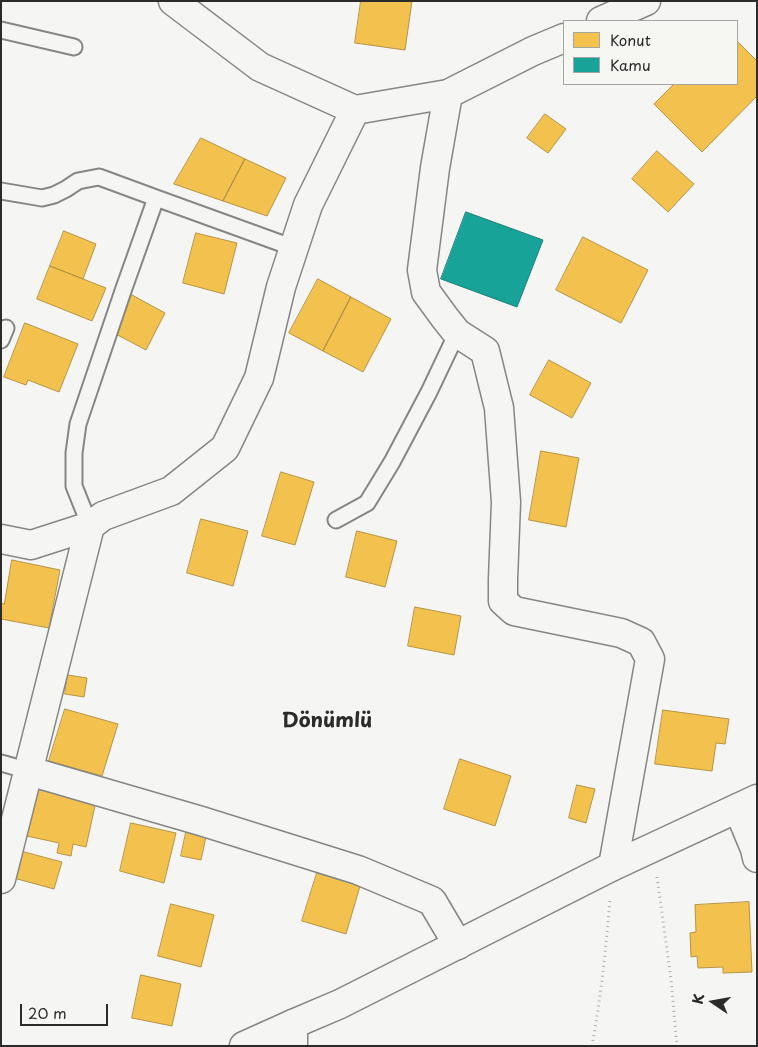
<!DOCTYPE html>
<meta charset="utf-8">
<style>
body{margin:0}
#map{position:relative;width:758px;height:1047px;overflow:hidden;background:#f5f5f3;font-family:"Playpen Sans",sans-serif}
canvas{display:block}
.frame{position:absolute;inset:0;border:2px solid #2b2b2b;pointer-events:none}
.legend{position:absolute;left:563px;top:20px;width:175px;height:65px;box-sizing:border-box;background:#f6f6f2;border:1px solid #a5a5a2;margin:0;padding:6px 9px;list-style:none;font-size:15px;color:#2b2b2b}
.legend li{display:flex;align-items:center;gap:10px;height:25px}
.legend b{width:25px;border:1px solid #a5a5a2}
.north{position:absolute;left:688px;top:977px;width:50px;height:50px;-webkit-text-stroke:4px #f6f6f2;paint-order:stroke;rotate:282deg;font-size:14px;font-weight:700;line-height:20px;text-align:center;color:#2b2b2b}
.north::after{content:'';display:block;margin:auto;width:18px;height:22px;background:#2b2b2b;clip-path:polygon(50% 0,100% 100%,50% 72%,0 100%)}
.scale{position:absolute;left:20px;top:1004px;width:88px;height:22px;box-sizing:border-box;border:2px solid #2b2b2b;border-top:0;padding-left:6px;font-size:15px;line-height:18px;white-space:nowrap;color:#2b2b2b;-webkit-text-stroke:4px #f6f6f2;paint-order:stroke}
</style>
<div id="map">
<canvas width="758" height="1047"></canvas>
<div class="frame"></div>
<ul class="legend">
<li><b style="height:14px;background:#f2c14e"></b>Konut</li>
<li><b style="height:14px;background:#17a398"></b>Kamu</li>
</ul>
<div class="north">K</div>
<div class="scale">20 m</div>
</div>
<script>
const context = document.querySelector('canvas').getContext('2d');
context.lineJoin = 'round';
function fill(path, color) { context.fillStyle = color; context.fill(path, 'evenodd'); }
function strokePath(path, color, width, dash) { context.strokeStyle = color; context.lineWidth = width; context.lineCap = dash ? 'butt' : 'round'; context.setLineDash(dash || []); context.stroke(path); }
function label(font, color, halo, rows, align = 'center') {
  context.font = font + ' "Playpen Sans",sans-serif'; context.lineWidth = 5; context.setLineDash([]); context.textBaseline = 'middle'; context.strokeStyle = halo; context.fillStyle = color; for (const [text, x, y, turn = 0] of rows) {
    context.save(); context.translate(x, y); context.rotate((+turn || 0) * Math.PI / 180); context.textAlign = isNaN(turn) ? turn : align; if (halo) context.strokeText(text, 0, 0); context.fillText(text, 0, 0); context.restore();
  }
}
const homes = new Path2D(`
 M361,1h51l-7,49 -50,-7z
 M737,41l20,20v35l-55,56 -48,-48 20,-20h63z
 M545,114l21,15 -18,24 -21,-15z
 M201,138l44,21 -22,42 -49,-17z
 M657,151l37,33 -26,28 -36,-33z
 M245,159l41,19 -19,38 -44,-15z
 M64,231l32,13 -13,35 -33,-13z
 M196,233l41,10 -13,51 -41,-11z
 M583,237l65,33 -27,53 -65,-33z
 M50,266l56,22 -14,33 -55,-22z
 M318,279l33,18 -28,54 -34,-18z
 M132,295l33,18 -19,37 -34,-18z
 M351,297l40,22 -28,53 -40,-21z
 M25,323l53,21 -19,48 -31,-12 -2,5 -22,-8z
 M549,360l42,23 -19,35 -42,-23z
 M541,451l38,7 -13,69 -37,-7z
 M281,472l33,10 -19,63 -33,-9z
 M201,519l47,12 -15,55 -46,-13z
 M357,531l40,10 -12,46 -39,-10z
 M12,560l48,10 -11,58 -48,-9v-16l3,1z
 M415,607l46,9 -7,39 -46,-9z
 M68,675l19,3 -3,19 -19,-3z
 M65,709l53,15 -16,52 -53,-15z
 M663,710l66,9 -4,25 -9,-1 -4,28 -57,-7z
 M460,759l51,17 -16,50 -51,-17z
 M577,785l18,4 -9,34 -17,-5z
 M37,788l59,13 -10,46 -13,-3 -2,12 -14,-3 2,-10 -32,-7z
 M131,823l45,10 -12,50 -44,-12z
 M187,828l20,4 -6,28 -20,-4z
 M17,850l45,12 -8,27 -44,-12z
 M317,873l43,13 -14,48 -44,-13z
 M749,902l3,70 -29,1v-6l-25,1 -1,-12 -6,1 -1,-24 6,-1 -1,-27z
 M171,904l43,11 -13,52 -43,-11z
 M141,975l40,9 -9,42 -40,-8z`);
const public = new Path2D(`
 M466,212l77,28 -26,67 -76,-28z`);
const path = new Path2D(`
 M657,877l14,102 6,67
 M592,1046c9,-49 14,-98 18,-147`);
const service = new Path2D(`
 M1,30l73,17
 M1,191l41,7 12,-3 12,-6 12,-8 21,-4 57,21
 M1,340l5,-12
 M336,520l31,-17 25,-41 37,-70 28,-59
 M90,526l-16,-40v-33l4,-29 45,-133 33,-93 138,50
 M1,763l28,8`);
const minor = new Path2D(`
 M173,1l87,66 95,43
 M601,21l45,-20
 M448,94l-13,74 -13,102 4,22 19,26 12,15 28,18 14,57 7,94 -3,77v22l11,10 107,22 20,9 9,17 -37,207
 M1,539l30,6 59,-19
 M29,771l172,50 157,49 74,31 26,44
 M738,808l17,41 2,9
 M1,879l89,-353 13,-10 68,-25 54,-43 34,-70 22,-91 27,-82 47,-95 93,-16 85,-43 31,-13
 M293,1046v-22`);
const tertiary = new Path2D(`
 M244,1046l49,-22 47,-20 273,-138 144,-67`);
const districtNames = [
 ["Dönümlü",327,721]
];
fill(homes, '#f2c14e');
strokePath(homes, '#b69444', 1);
fill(public, '#17a398');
strokePath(public, '#1d7f77', 1);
strokePath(service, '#868685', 19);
strokePath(minor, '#868685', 31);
strokePath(tertiary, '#868685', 31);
strokePath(path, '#b0b0af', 3, [1, 4]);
strokePath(service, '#f5f5f3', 15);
strokePath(minor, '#f5f5f3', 28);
strokePath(tertiary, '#f5f5f3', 28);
label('bold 20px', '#2b2b2b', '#f6f6f2', districtNames);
</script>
